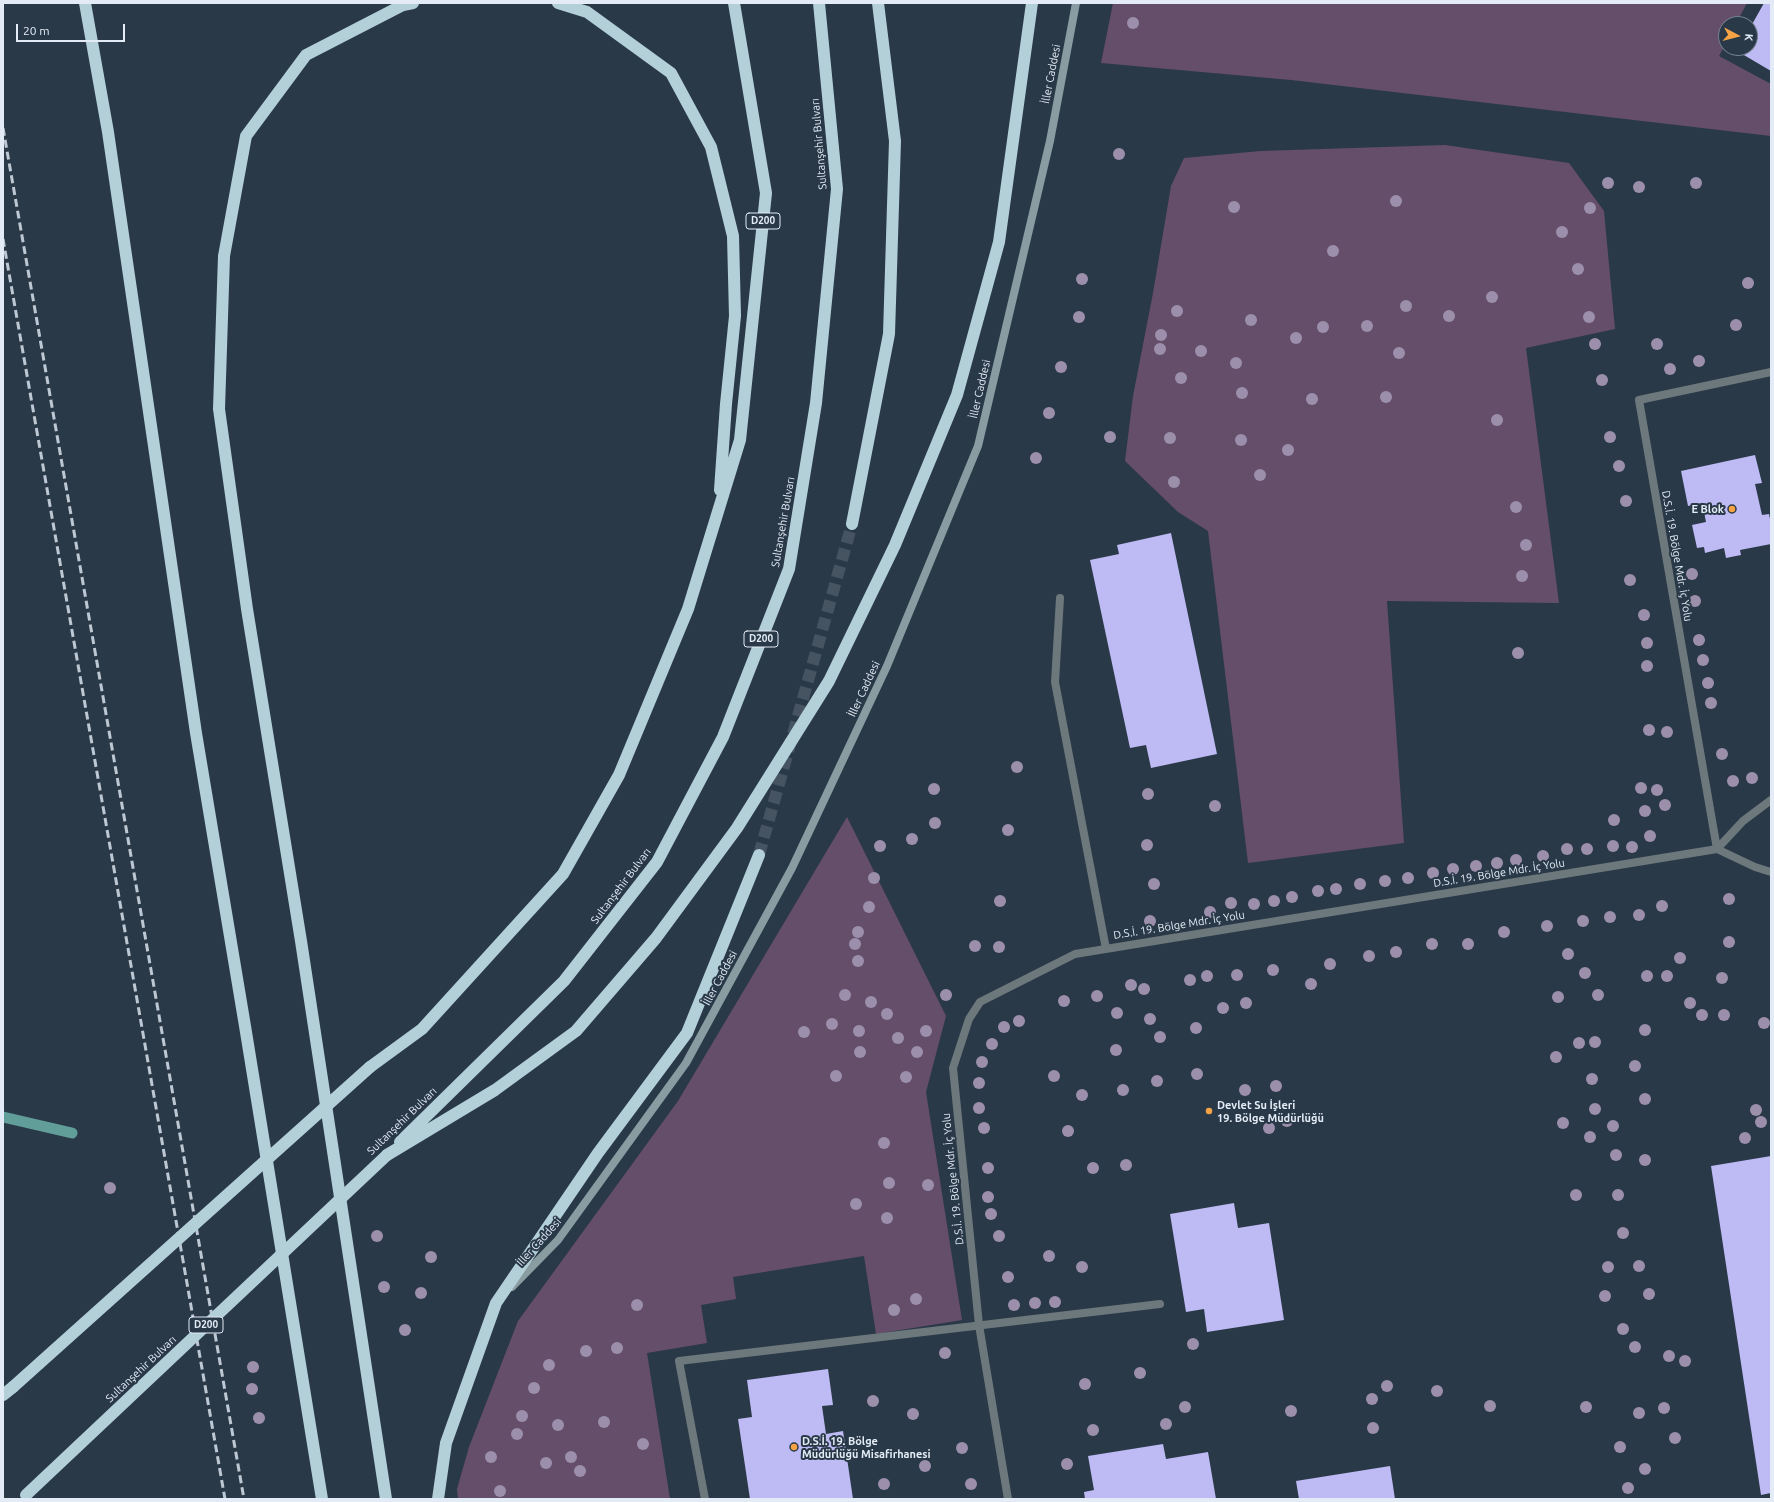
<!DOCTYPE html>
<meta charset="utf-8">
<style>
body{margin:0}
#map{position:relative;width:1774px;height:1502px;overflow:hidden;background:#2a3948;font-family:Ubuntu,sans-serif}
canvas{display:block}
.frame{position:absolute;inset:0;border:4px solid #e3ecf6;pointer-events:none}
.north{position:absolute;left:1718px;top:16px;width:40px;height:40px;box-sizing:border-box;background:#2a3948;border:1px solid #74818e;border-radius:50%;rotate:97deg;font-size:11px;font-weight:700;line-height:16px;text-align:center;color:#e3ecf6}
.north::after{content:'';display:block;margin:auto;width:14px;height:18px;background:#f5a345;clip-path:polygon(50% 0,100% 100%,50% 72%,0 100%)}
.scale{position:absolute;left:16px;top:24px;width:109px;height:18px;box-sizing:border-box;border:2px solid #e3ecf6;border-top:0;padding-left:5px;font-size:12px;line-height:14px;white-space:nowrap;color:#e3ecf6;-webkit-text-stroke:3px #2a3948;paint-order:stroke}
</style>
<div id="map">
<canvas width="1774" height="1502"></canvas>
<div class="frame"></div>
<div class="north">K</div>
<div class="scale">20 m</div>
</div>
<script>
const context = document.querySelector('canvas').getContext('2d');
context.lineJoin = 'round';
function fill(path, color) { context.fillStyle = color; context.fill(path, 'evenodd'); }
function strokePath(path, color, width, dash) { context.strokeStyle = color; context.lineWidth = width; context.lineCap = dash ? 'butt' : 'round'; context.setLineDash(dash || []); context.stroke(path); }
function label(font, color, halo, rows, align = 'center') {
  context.font = font + ' Ubuntu,sans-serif'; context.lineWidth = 4; context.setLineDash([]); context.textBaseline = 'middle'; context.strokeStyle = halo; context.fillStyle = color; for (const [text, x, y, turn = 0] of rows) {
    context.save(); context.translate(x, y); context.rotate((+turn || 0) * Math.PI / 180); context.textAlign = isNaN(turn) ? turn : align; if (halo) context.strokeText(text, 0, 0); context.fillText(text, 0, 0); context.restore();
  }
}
const green = new Path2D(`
 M1113,3h634l-11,21h-10v19l-7,13 52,28v52l-480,-56 -190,-17z
 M1445,145l124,18 35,48 11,118 -89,19 33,255 -172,-2 17,242 -156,20 -40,-332 -30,-19 -53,-51 8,-65 20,-103 18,-107 13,-28 77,-7z
 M847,817l99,199 -20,76 36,228 -86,14 -12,-78 -131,21 3,22 -35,6 6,38 -60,10 23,146h-212l-1,-10 12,-42 49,-126 160,-220z`);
const stream = new Path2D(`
 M3,1117l69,16`);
const building = new Path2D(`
 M1764,3h7v68l-34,-20 2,-3h11v-20z
 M1755,455l7,28 -7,1 7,31 7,-1 2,10v20l-31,6 1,5 -15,3 -2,-10 -19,5 -1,-6 -7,1 -5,-23 14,-3 -2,-10 -2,-9 -14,3 -7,-35z
 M1171,533l46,221 -66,14 -5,-23 -16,3 -40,-188 29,-6 -2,-9z
 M1771,1156v337l-10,2 -50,-329z
 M1234,1203l4,25 31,-5 15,97 -77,12 -3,-23 -18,3 -16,-98z
 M828,1369l5,36 -11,1 4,28 17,-3 10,68h-103l-12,-80 14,-2 -5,-37z
 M1163,1444l3,15 42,-7 8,47h-131l-1,-7 10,-2 -6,-34z
 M1390,1466l5,33h-96l-3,-18z`);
const highwayTunnel = new Path2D(`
 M759,855l93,-331`);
const lane = new Path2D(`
 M1771,372l-132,28 78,449 38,18 16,5
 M1060,598l-5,84 51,267
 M705,1499l-26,-138 481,-57
 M1008,1499l-29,-174 -26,-257 16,-49 11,-17 95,-48 642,-105 26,-28 28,-21`);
const secondary = new Path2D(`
 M512,1287l46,-47 128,-177 106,-195 95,-202 91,-220 72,-305 26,-138`);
const highway = new Path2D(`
 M85,3l23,129 88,601 49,293 77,473
 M558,3l29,9 84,61 40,74 22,89 2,80 -9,88 -6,86
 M852,524l37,-190 6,-193 -17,-138
 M370,1067l52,-38 141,-155 56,-99 69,-166 52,-169 26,-247 -32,-190
 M400,1142l164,-161 93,-119 66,-125 66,-168 27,-166 21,-214 -18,-186
 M387,1155l108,-65 81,-59 80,-93 81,-110 92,-147 66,-136 62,-150 42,-153 33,-239
 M3,1395l10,-8
 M386,1499l-85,-558 -54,-332 -28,-200 5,-153 22,-120 60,-81 97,-50 10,-2
 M438,1499l8,-56 50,-140 102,-150 89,-120 72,-178`);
const rail = new Path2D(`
 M3,128l241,1371
 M3,239l222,1260`);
const highwayBridge = new Path2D(`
 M13,1387l357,-320
 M26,1495l361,-340`);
const trees = [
 [1133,23],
 [1119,154],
 [1608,183],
 [1696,183],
 [1639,187],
 [1396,201],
 [1234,207],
 [1590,208],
 [1562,232],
 [1333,251],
 [1578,269],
 [1082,279],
 [1748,283],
 [1492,297],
 [1406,306],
 [1177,311],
 [1449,316],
 [1079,317],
 [1589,317],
 [1251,320],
 [1736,325],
 [1367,326],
 [1323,327],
 [1161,335],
 [1296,338],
 [1595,344],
 [1657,344],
 [1160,349],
 [1201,351],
 [1399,353],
 [1699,361],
 [1236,363],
 [1061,367],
 [1670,369],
 [1181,378],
 [1602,380],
 [1242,393],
 [1386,397],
 [1312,399],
 [1049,413],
 [1497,420],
 [1110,437],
 [1610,437],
 [1170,438],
 [1241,440],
 [1288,450],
 [1036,458],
 [1619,466],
 [1260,475],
 [1174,482],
 [1626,501],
 [1516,507],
 [1526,545],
 [1692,574],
 [1522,576],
 [1630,580],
 [1695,601],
 [1644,615],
 [1699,640],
 [1647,643],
 [1518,653],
 [1703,660],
 [1647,666],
 [1708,683],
 [1711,703],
 [1649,730],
 [1667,732],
 [1722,754],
 [1017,767],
 [1752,778],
 [1733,781],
 [1641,788],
 [934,789],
 [1657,790],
 [1148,794],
 [1665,805],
 [1215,806],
 [1645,811],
 [1614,820],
 [935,823],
 [1008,830],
 [1650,836],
 [912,839],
 [1147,845],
 [880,846],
 [1613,846],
 [1632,847],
 [1567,849],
 [1587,849],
 [1543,856],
 [1516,860],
 [1497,863],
 [1476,866],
 [1453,869],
 [1433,873],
 [874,878],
 [1408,878],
 [1385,881],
 [1154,884],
 [1360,884],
 [1336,889],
 [1318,891],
 [1292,897],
 [1729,899],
 [1000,901],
 [1274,901],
 [1231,903],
 [1254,904],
 [1662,906],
 [869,907],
 [1210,912],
 [1639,915],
 [1610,917],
 [1150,921],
 [1583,921],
 [1547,926],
 [858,932],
 [1504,932],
 [1729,942],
 [855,944],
 [1432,944],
 [1468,944],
 [975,946],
 [999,947],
 [1396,952],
 [1568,954],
 [1369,956],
 [1680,958],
 [858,961],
 [1330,964],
 [1273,970],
 [1585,973],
 [1237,975],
 [1207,976],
 [1647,976],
 [1667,976],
 [1722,978],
 [1190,980],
 [1311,984],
 [1131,985],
 [1144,989],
 [845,995],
 [946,995],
 [1598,995],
 [1097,996],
 [1558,997],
 [1064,1001],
 [871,1002],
 [1246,1003],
 [1690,1003],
 [1223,1008],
 [1117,1013],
 [887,1014],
 [1702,1015],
 [1724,1015],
 [1150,1019],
 [1019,1021],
 [1764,1023],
 [832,1024],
 [1004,1027],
 [1196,1028],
 [1645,1030],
 [859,1031],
 [926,1031],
 [804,1032],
 [1160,1037],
 [898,1038],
 [1595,1042],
 [1579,1043],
 [992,1044],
 [1116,1050],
 [860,1052],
 [917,1052],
 [1556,1057],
 [982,1062],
 [1635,1066],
 [1197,1074],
 [836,1076],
 [1054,1076],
 [906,1077],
 [1592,1079],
 [1157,1081],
 [979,1083],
 [1276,1086],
 [1123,1090],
 [1245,1090],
 [1082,1095],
 [1645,1099],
 [979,1108],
 [1595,1109],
 [1756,1110],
 [1287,1121],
 [1761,1122],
 [1563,1123],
 [1613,1126],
 [984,1128],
 [1269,1128],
 [1068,1131],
 [1590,1137],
 [1745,1138],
 [884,1143],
 [1616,1155],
 [1645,1160],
 [1126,1165],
 [988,1168],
 [1093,1168],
 [889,1183],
 [928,1185],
 [110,1188],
 [1576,1195],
 [1618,1195],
 [988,1197],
 [856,1204],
 [991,1214],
 [887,1218],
 [1623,1233],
 [377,1236],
 [999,1236],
 [1049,1256],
 [431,1257],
 [1639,1266],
 [1082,1267],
 [1608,1267],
 [1008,1277],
 [384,1287],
 [421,1293],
 [1649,1294],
 [1605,1296],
 [916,1299],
 [1055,1302],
 [1035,1303],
 [637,1305],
 [1014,1305],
 [894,1310],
 [1623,1329],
 [405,1330],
 [1193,1344],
 [1635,1347],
 [617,1348],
 [586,1351],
 [945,1353],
 [1669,1356],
 [1685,1361],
 [549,1365],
 [253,1367],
 [1140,1373],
 [1085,1384],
 [1387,1386],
 [534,1388],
 [252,1389],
 [1437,1391],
 [1372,1399],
 [873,1401],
 [1490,1406],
 [1185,1407],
 [1586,1407],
 [1664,1408],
 [1291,1411],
 [1639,1413],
 [913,1414],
 [522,1416],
 [259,1418],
 [604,1422],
 [1166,1424],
 [558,1425],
 [1373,1428],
 [1093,1430],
 [517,1434],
 [1675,1438],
 [643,1444],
 [1620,1447],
 [962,1448],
 [491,1457],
 [571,1457],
 [546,1463],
 [1067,1464],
 [925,1466],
 [1645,1469],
 [580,1471],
 [884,1484],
 [971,1484],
 [1628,1488],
 [500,1491]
];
const markers = [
 [1732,509,4,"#f5a345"],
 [1209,1111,4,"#f5a345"],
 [794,1447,4,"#f5a345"]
];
const shields = [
 [763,221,34],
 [761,639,34],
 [206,1325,34]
];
const shieldNames = [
 ["D200",763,221],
 ["D200",761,639],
 ["D200",206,1325]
];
const streetNames = [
 ["İller Caddesi",1051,74,-79],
 ["Sultanşehir Bulvarı",819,144,-95],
 ["İller Caddesi",980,389,-77],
 ["Sultanşehir Bulvarı",783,522,-80],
 ["D.S.İ. 19. Bölge Mdr. İç Yolu",1677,556,80],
 ["İller Caddesi",864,689,-65],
 ["D.S.İ. 19. Bölge Mdr. İç Yolu",1499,873,-9],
 ["Sultanşehir Bulvarı",621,886,-53],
 ["D.S.İ. 19. Bölge Mdr. İç Yolu",1179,925,-9],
 ["İller Caddesi",720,978,-62],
 ["Sultanşehir Bulvarı",402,1121,-44],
 ["D.S.İ. 19. Bölge Mdr. İç Yolu",953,1179,-96],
 ["İller Caddesi",539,1242,-48],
 ["Sultanşehir Bulvarı",141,1369,-43]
];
const poiNames = [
 ["E Blok",1724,509,"right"],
 ["Devlet Su İşleri",1217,1105],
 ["19. Bölge Müdürlüğü",1217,1118],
 ["D.S.İ. 19. Bölge",802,1441],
 ["Müdürlüğü Misafirhanesi",802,1454]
];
fill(green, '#654e69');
strokePath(stream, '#629e99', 11);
fill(building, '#bdbaf4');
strokePath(highwayTunnel, '#465462', 12, [12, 6]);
strokePath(lane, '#6c787b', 8);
strokePath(secondary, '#899ca1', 8);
strokePath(highway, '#b3d0d8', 12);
strokePath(rail, '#bec8d3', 3, [8, 4]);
strokePath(highwayBridge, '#b3d0d8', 12);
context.fillStyle = '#9b8fac';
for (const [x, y] of trees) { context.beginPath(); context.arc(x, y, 6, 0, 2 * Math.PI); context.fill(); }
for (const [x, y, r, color] of markers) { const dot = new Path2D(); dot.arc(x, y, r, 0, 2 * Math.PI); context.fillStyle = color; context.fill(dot); strokePath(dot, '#2a3948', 1.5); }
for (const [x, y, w] of shields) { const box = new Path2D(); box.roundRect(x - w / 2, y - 8, w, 16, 3); context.fillStyle = '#2a3948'; context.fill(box); strokePath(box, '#e3ecf6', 1); }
label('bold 10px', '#e3ecf6', null, shieldNames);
label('11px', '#e3ecf6', '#2a3948', streetNames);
label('bold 11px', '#e3ecf6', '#2a3948', poiNames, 'left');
</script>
